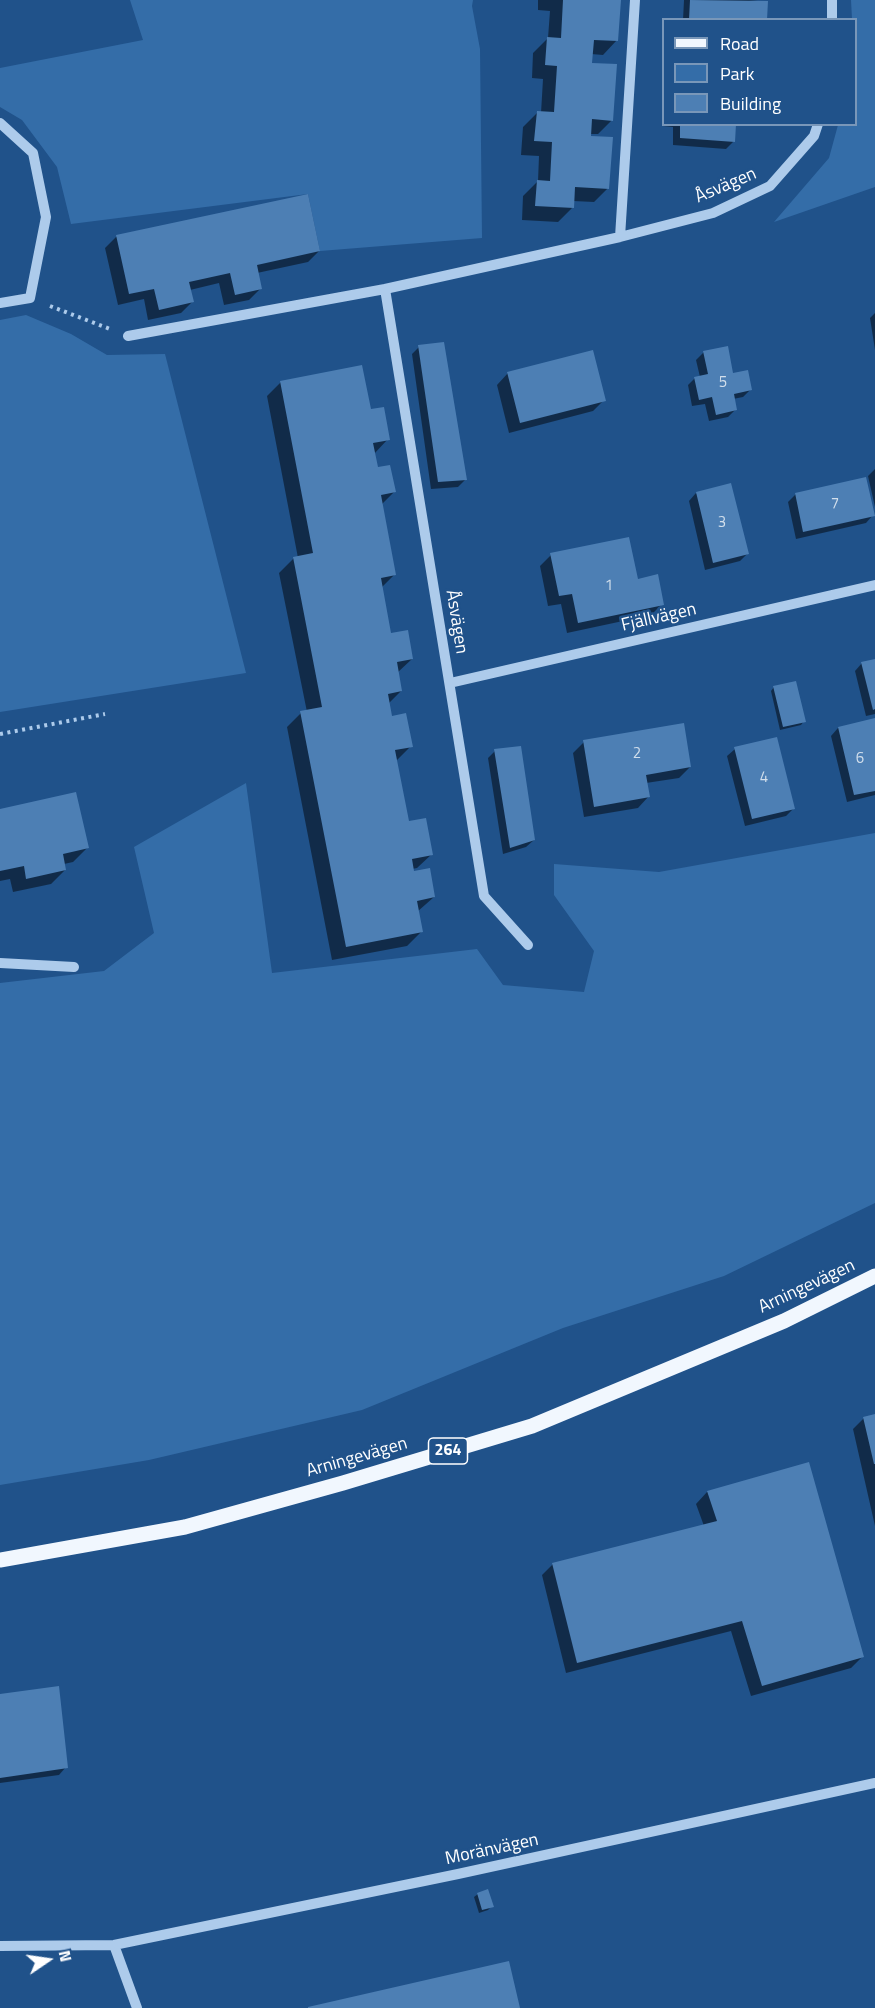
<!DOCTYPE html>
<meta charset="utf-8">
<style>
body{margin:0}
#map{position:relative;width:875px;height:2008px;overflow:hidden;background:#20528a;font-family:"Titillium Web",sans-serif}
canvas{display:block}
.legend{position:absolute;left:662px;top:18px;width:195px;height:108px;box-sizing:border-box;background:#20528a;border:2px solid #7997b9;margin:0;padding:8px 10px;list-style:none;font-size:18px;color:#fff}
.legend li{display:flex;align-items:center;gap:12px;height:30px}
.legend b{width:30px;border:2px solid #7997b9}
.north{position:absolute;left:18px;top:1930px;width:60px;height:60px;-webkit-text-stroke:4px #20528a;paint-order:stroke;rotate:77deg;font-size:16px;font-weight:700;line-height:24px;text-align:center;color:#fff}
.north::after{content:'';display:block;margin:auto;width:21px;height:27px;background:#fff;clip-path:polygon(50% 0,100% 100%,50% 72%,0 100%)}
</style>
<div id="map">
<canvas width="875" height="2008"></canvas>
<ul class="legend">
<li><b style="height:8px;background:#f1f7fe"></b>Road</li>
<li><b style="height:16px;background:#346da8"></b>Park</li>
<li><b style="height:16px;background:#4d7fb4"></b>Building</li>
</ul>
<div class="north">N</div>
</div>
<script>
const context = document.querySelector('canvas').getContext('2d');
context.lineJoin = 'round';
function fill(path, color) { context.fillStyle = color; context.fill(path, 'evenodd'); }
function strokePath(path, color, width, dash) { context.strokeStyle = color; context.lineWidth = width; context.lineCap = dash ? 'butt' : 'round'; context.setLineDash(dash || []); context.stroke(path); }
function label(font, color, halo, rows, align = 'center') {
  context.font = font + ' "Titillium Web",sans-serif'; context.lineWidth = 5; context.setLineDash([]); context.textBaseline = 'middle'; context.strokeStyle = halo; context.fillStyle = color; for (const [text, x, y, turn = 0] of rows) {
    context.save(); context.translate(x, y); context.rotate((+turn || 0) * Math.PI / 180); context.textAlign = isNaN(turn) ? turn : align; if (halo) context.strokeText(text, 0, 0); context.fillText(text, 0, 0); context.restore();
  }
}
const green = new Path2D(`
 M130,0h343l-1,6 8,43 2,189 -162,13 -12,-57 -237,30 -14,-57 -35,-47 -22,-13v-39l143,-28z
 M851,0h24v187l-101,35 55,-64 9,-33 18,-1v-104l-4,-1z
 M26,315l45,19 36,21 58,-1 81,319 -246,39v-392z
 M246,783l26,190 205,-24 26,36 81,7 10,-41 -40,-56v-31l105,8 216,-39v370l-151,73 -161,52 -201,82 -213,50 -149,25v-502l104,-12 50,-38 -20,-86z`);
const shadow = new Path2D(`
 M538,0h81l-2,40 -14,15 -12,-1v10l21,56 -14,14h-9l19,54 -14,14 -21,-1 -1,7 -14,14 -36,-2 1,-24 15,-15 1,-25 -18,-1 2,-28 14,-14h4l2,-34 -11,-1 1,-25 15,-15 2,-27 -12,-1z
 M684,0h65l18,2 -1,18h-83z
 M664,119v5h71l-1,17 -8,8 -53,-4v-18l-10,-1z
 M116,237l203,14 -11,11 -51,11 3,16 -11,11 -25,5 -5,-22 -29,7 2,12 -11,11 -33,7 -4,-21 -26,6 -13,-57z
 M875,313v37l-5,-32z
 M419,347l47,132 -8,8 -27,2 -19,-135z
 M704,352l46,38 -7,7 -10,2 2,11 -7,7 -19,4 -4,-17 -13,2 -4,-21 7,-7 5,-1 -4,-17z
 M508,373l96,27 -11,11 -84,22 -12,-48z
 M281,382l89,29 18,28 -14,15 3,15 17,23 -13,13 13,70 -13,13 9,47 22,24 -15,14 4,18 -13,13 3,14 20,28 -15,15 12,62 24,31 -15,14 -5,1 22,28 -17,15 4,20 -14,14 -75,14 -45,-233 14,-14 6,-1 -28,-139 15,-15h4l-31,-162z
 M875,469v38l-7,-31z
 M696,493l51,61 -7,7 -35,9 -16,-69z
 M796,494l77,21 -7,8 -70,16 -8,-37z
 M551,555l85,25 26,24 -11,11 -84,18 -6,-29 -13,2 -8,-40z
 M875,660v54l-9,2 -11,-45 7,-8z
 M774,687l30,34 -3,4 -21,5 -9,-39z
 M875,719v76l-28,7 -16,-66 7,-8z
 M584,742l106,25 -11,11 -33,5 3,13 -11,12 -54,9 -11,-64z
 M735,749l58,60 -7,7 -41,10 -18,-70z
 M495,751l39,89 -8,7 -23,7 -15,-96z
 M0,810l87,38 -14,14 -9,2 1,6 -14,14 -38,8 -3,-13 -10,2z
 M875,1416v110l-22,-97 11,-11z
 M808,1464l54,193 -11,11 -100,28 -20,-65 -165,42 -24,-98 11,-11 151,-38 -8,-22 11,-12z
 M0,1695l66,72 -7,8 -59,8z
 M478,1894l14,12 -4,4 -9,3 -5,-16z`);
const building = new Path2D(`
 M563,0h58l-3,41 -24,-1 -2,23 25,1 -4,57 -21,-2 -1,17 22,1 -4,52 -34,-2 -1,21 -39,-2 2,-26 13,1 2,-39 -18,-1 3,-30 17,1 3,-46 -12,-1 2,-28 14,1z
 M690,0l78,1 -1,19h-78z
 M680,124h56l-1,18 -55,-4z
 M308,194l12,57 -63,14 5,24 -27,6 -5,-22 -41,9 5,20 -35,8 -5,-21 -25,5 -13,-59z
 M444,342l23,138 -29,2 -20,-137z
 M728,346l5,27 15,-3 4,20 -18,4 3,16 -21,5 -4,-18 -13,3 -5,-23 14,-3 -5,-23z
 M593,350l13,51 -86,22 -13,-51z
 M362,365l9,44 13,-2 6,33 -17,3 5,24 12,-2 6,27 -15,3 15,80 -15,3 10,55 17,-3 5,29 -16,3 5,29 -14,3 4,22 14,-3 7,34 -18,3 14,71 17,-3 7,37 -21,4 2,12 16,-3 5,29 -18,4 6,31 -77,15 -46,-236 22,-4 -29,-150 20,-4 -33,-172z
 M866,477l9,39 -72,16 -8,-39z
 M731,483l18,71 -36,9 -17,-71z
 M629,537l9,42 20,-5 6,31 -86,18 -6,-29 -13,2 -9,-43z
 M875,659v50l-2,1 -12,-48z
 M796,681l10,41 -23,5 -10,-41z
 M875,718v73l-21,4 -16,-68z
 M684,723l7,44 -45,8 4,22 -56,10 -11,-67z
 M777,737l18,72 -43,10 -18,-72z
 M521,746l14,94 -25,8 -16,-99z
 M76,792l13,56 -26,6 3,16 -40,9 -2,-13 -24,5v-62z
 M875,1414v50h-1l-11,-47z
 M809,1462l55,195 -102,29 -20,-65 -165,42 -25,-100 165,-42 -10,-30z
 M59,1686l9,82 -68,10v-84z
 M488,1889l6,18 -12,3 -5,-17z
 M509,1961l11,47h-212v-1z`);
const path = new Path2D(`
 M50,306l60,23
 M0,734l105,-20`);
const minor = new Path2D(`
 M832,0v20
 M0,123l33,30 13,64 -16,81 -30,5
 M620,237l15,-237
 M128,336l257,-47
 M450,683l425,-98
 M528,945l-44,-49 -99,-607 235,-52 93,-24 57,-27 44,-50 4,-12
 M0,963l74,4
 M114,1945l23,63
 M0,1946l114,-1 344,-71 417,-91`);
const major = new Path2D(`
 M0,1560l185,-33 158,-44 189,-57 252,-105 91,-45`);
const numberNames = [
 ["5",723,383],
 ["7",835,504],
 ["3",722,523],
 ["1",609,586],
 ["2",637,754],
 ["6",860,759],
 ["4",764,778]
];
const shields = [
 [448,1451,39]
];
const shieldNames = [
 ["264",448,1451]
];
const streetNames = [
 ["Åsvägen",726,186,-23],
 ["Fjällvägen",659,618,-13],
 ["Åsvägen",456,622,81],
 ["Arningevägen",807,1287,-25],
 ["Arningevägen",357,1458,-16],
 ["Moränvägen",492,1850,-12]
];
fill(green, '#346da8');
fill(shadow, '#0007');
fill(building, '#4d7fb4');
strokePath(path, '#adcbeb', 4, [3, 4.5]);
strokePath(minor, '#adcbeb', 10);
strokePath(major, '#f1f7fe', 15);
label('15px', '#d2dfec', null, numberNames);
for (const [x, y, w] of shields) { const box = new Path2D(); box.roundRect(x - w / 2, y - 13, w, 26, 4.5); context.fillStyle = '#20528a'; context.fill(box); strokePath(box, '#fff', 1.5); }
label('bold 16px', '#fff', null, shieldNames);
label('18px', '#fff', '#20528a', streetNames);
</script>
